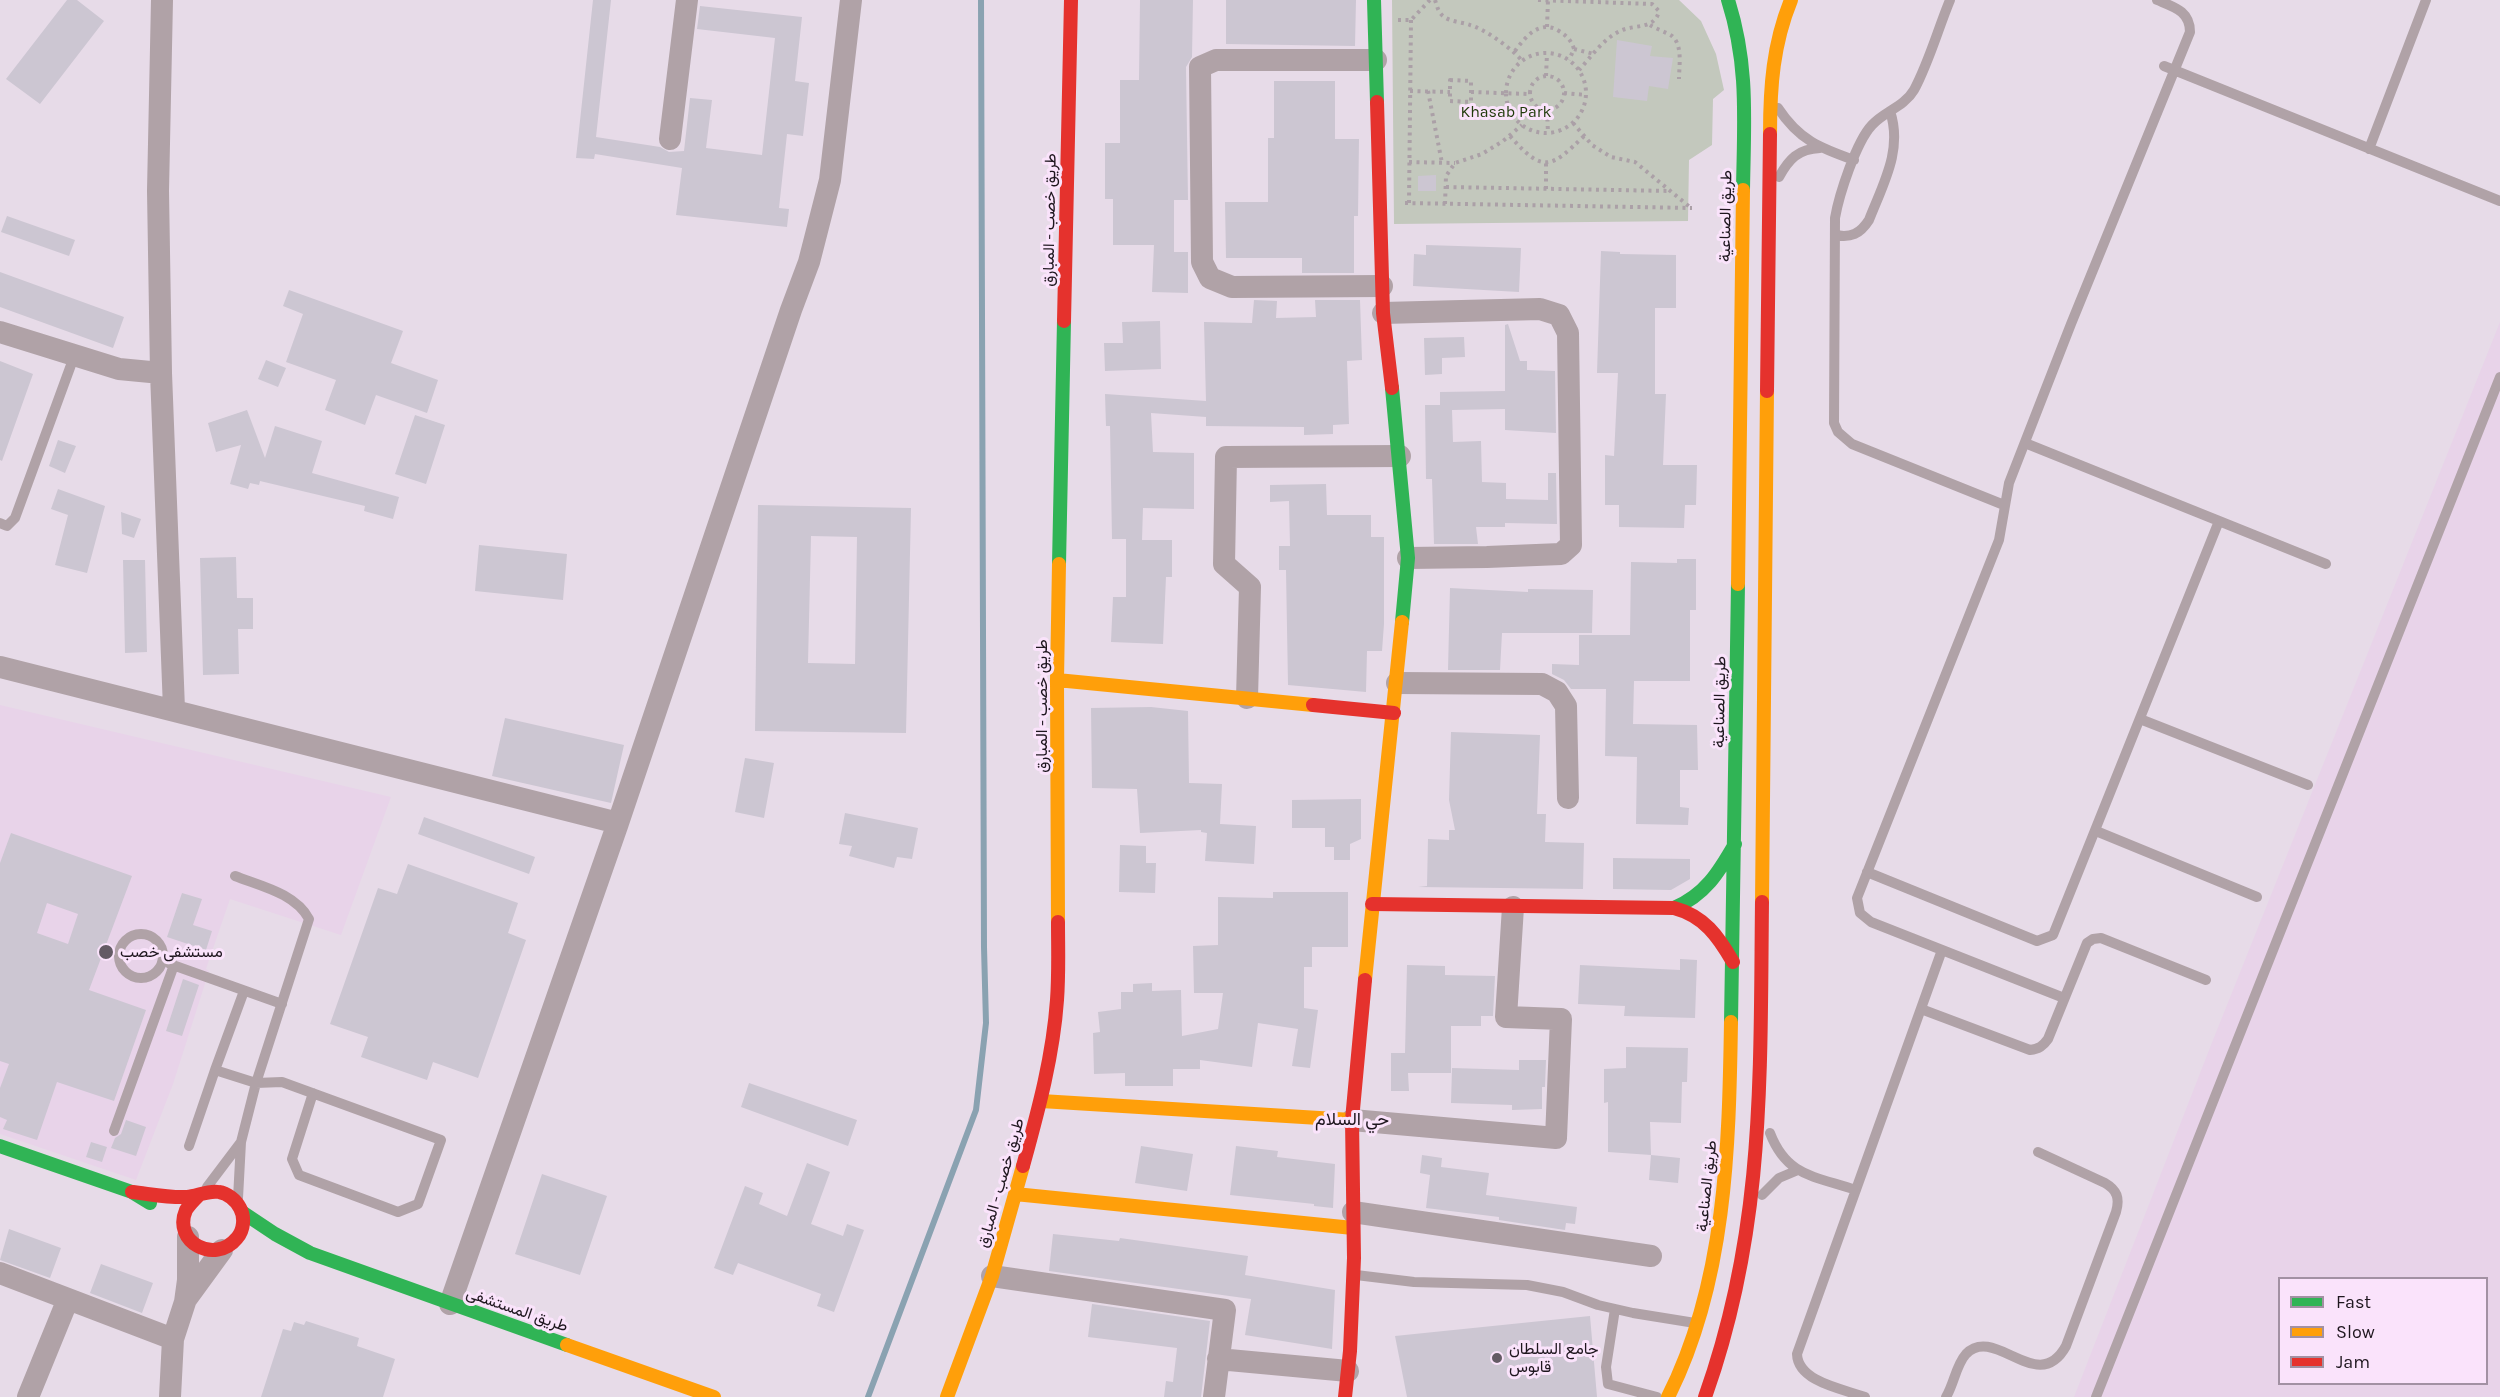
<!DOCTYPE html>
<meta charset="utf-8">
<style>
body{margin:0}
#map{position:relative;width:2500px;height:1397px;overflow:hidden;background:#e7dbe8;font-family:Karla,sans-serif}
canvas{display:block}
.legend{position:absolute;left:2278px;top:1277px;width:210px;height:108px;box-sizing:border-box;background:#fae3fb;border:2px solid #a291a3;margin:0;padding:8px 10px;list-style:none;font-size:18px;color:#1e161e}
.legend li{display:flex;align-items:center;gap:12px;height:30px}
.legend b{width:30px;border:2px solid #a291a3}
</style>
<div id="map">
<canvas width="2500" height="1397"></canvas>
<ul class="legend">
<li><b style="height:8px;background:#30b455"></b>Fast</li>
<li><b style="height:8px;background:#ff9f0a"></b>Slow</li>
<li><b style="height:8px;background:#e5322d"></b>Jam</li>
</ul>
</div>
<script>
const context = document.querySelector('canvas').getContext('2d');
context.lineJoin = 'round';
function fill(path, color) { context.fillStyle = color; context.fill(path, 'evenodd'); }
function strokePath(path, color, width, dash) { context.strokeStyle = color; context.lineWidth = width; context.lineCap = dash ? 'butt' : 'round'; context.setLineDash(dash || []); context.stroke(path); }
function label(font, color, halo, rows, align = 'center') {
  context.font = font + ' Karla,Vazirmatn,sans-serif'; context.lineWidth = 6; context.setLineDash([]); context.textBaseline = 'middle'; context.strokeStyle = halo; context.fillStyle = color; for (const [text, x, y, turn = 0] of rows) {
    context.save(); context.translate(x, y); context.rotate((+turn || 0) * Math.PI / 180); context.textAlign = isNaN(turn) ? turn : align; if (halo) context.strokeText(text, 0, 0); context.fillText(text, 0, 0); context.restore();
  }
}
const built = new Path2D(`
 M2500,322v1075h-426l137,-352zM2280,1278h206v106h-206z
 M0,705l391,92 -50,138 -111,-36 -24,70 3,2 -36,113 -37,96 -136,-46z`);
const green = new Path2D(`
 M1392,0h287l22,21 15,33 8,36 -11,9 -1,46 -23,15 -1,61 -294,3z`);
const stream = new Path2D(`
 M868,1397l108,-287 10,-87 -2,-76 -3,-947`);
const building = new Path2D(`
 M67,0h10l27,21 -64,83 -34,-25z
 M593,0h18l-15,137 64,10 9,5 15,-1 6,-53 22,2 -6,48 56,7 13,-117 -78,-9 3,-23 102,11 -7,64 14,2 -6,53 -16,-2 -8,74 10,1 -2,18 -111,-12 6,-47 -87,-14 -1,5 -18,-1z
 M1140,0h53l-1,57 -6,10 2,133h-14v52h14v41l-36,-1 2,-47h-41v-46h-8v-56h15v-63h19z
 M1226,0h130l-1,46 -129,-2z
 M1617,40l35,6 -2,10 23,2 -5,31 -19,-3 -2,15 -34,-4z
 M1274,81h61v58h24l-1,77h-4v57h-52v-15h-76l-1,-56h43v-64h6z
 M1436,175v16h-18v-15z
 M7,216l68,24 -6,16 -68,-24z
 M1426,245l95,3 -2,44 -106,-6 1,-32 12,1z
 M1601,251l19,1v2l56,1v53h-21v86h11l-3,71h34l-1,40h-11l-1,23 -65,-1v-22h-14v-50l9,1 4,-83h-21z
 M0,272l124,45 -11,31 -113,-41z
 M289,290l114,41 -12,32 47,17 -11,33 -51,-18 -11,30 -40,-15 11,-30 -50,-18 17,-48 -20,-8z
 M1254,300l23,1 -1,17 40,-1 -1,-17h45l2,60 -15,1 2,63 -16,1v9l-29,1v-8l-98,-1v-9l-55,-4 2,39 41,1v56l-51,-1 -1,32h30v37h-6l-3,67 -52,-2 2,-45h13v-58h-14l-2,-113h-4l-1,-32 101,7 -2,-79 48,1z
 M1160,321l1,48 -56,2 -1,-28h19l-1,-21z
 M1508,324l12,37h7v9l28,1 1,62 -51,-3v-21l-53,1 1,32 28,-1 1,41 24,1v16l42,1v-27h8l1,51 -52,-1v4h-29l2,17h-44l-2,-65h-6l-1,-74h15v-13l65,-1v-66z
 M1464,337l1,20 -23,1v16l-17,1 -1,-37z
 M266,360l20,8 -8,19 -20,-8z
 M0,361l33,13 -31,87 -2,-1z
 M247,410l18,48 10,-32 47,15 -10,32 87,24 -6,22 -29,-8 1,-5 -105,-25 -1,4 -9,-2 -2,6 -18,-5 11,-39 -25,7 -8,-29z
 M415,415l30,10 -19,59 -31,-10z
 M58,440l18,6 -11,27 -16,-7z
 M1326,484l1,31h44v22h13v87l-2,27h-15l-1,41 -78,-7 -2,-115h-7v-24h11l-1,-45 -19,1v-17z
 M58,489l47,17 -18,67 -32,-8 13,-50 -17,-6z
 M758,505l153,3 -5,225 -151,-2zM811,536l46,1 -2,127 -47,-1z
 M121,512l20,7 -7,19 -12,-4z
 M479,545l88,9 -4,46 -88,-9z
 M236,557l1,41h16v31h-15l1,45 -36,1 -3,-117z
 M1677,559h19v51h-6v71h-56l-1,43 64,1 1,45h-18v37l9,1 -1,17 -52,-1 1,-67 -32,-1 1,-67h-35l-7,-9 -12,-6v-10l27,1v-30h51l1,-73 46,1z
 M123,560h22l2,92 -22,1z
 M1450,588l78,4v-3l65,1 -1,43h-90l-2,37h-52z
 M1151,707l37,4 1,72 33,1 -2,40 36,2 -2,38 -49,-3 2,-28 -6,-1v-2l-61,3 -3,-44 -45,-1 -1,-80z
 M505,718l119,27 -13,58 -119,-27z
 M1451,732l89,3 -3,79h9l-1,28 39,1 -1,46 -165,-2 9,-1 1,-47 21,1v-10h6l-6,-30z
 M745,758l29,5 -10,55 -29,-6z
 M1361,799v40l-11,5v16h-16v-13h-9v-19h-33v-28z
 M845,813l73,15 -6,31 -15,-2 -3,11 -45,-12 3,-10 -13,-2z
 M424,817l111,40 -6,17 -111,-40z
 M11,833l121,43 -43,114 57,20 -32,91 -57,-19 -20,58 -34,-11 4,-9 -7,-3v-29l9,-24 -9,-3v-198zM47,903l31,11 -10,30 -31,-11z
 M1120,845l26,1v17h10l-1,30 -36,-1z
 M1613,858l77,1v20l-19,11 -58,-1z
 M408,864l110,39 -10,30 18,7 -48,138 -45,-16 -6,18 -66,-23 7,-20 -38,-13 48,-136 19,6z
 M1273,892h75v55h-36v20h-8v41l14,2 -8,58 -18,-2 6,-37 -40,-6 -6,44 -52,-7v9h-27v17h-48v-13l-31,1 -1,-41 7,-1 -2,-20 23,-3v-17h12v-8l19,-1v8l29,-1 1,46 36,-7 5,-36h-29l-1,-47 25,-1v-48l55,1z
 M182,893l20,6 -9,26 19,6 -6,19 -39,-13z
 M1680,959l17,1 -2,58 -71,-2 1,-10 -47,-2 2,-39 100,5z
 M1407,965l38,1v9l50,1 -2,40h-12v10h-30v47h-43l1,18h-18v-38h14z
 M183,979l16,6 -17,51 -16,-5z
 M1626,1047l62,1 -1,34h-5l-1,41 -31,-1 1,33 -43,-3v-50l-4,1v-34l22,-1z
 M1519,1060h27l-1,27h-3v22l-30,1v-5l-61,-2 1,-35 67,2z
 M749,1083l108,37 -9,26 -107,-39z
 M126,1120l20,7 -10,29 -25,-8 4,-10 6,-4z
 M91,1142l16,5 -5,15 -16,-5z
 M1141,1146l52,8 -6,37 -52,-8z
 M1236,1146l42,5 -1,6 58,7 -2,44 -19,-2v-2l-84,-9z
 M1422,1155l20,3 -1,9 48,6 -3,22 91,12 -2,17 -9,-1 -1,7 -66,-10v-3l-73,-9 4,-33 -10,-2z
 M1651,1155l29,3 -2,25 -29,-3z
 M807,1163l23,9 -19,52 32,12 4,-12 17,6 -30,82 -17,-6 4,-12 -83,-31 -5,12 -19,-7 31,-82 18,7 -4,11 28,12z
 M542,1174l65,22 -27,79 -65,-21z
 M9,1229l52,19 -11,30 -50,-18z
 M1053,1234l66,7 1,-3 128,18 -3,19 90,15 -3,59 -87,-14 6,-36 -202,-28z
 M101,1264l52,19 -11,30 -52,-20z
 M1092,1304l118,17 -9,76h-37l2,-16 7,1 4,-34 -89,-11z
 M1590,1316l7,81h-190l-12,-61z
 M306,1321l53,17 -2,8 38,13 -12,38h-122l22,-68 8,2 3,-9 10,3z`);
const path = new Path2D(`
 M1435,0c2,6 3,12 8,16 7,6 19,6 27,9 15,4 44,25 53,37
 M1538,0l114,4 7,7c-4,19 -25,13 -39,20 -17,8 -29,26 -41,39
 M1398,20h13l19,-20
 M1650,25c6,4 16,7 22,11 11,9 7,31 7,43
 M1547,27l1,-27
 M1574,49l20,5
 M1515,51c10,-14 25,-32 44,-20 8,5 12,9 15,18l-5,11
 M1506 93a40 40 0 1 1 80 0a40 40 0 1 1-80 0Z
 M1530 93a17 17 0 1 1 34 0a17 17 0 1 1-34 0Z
 M1546,76l1,-22
 M1450,80l21,1v21l-21,-1z
 M1410,91l40,1
 M1428,91l14,72
 M1471,92l58,2
 M1564,93l22,2
 M1547,111l1,22
 M1573,123l19,22 19,12 24,5 56,46
 M1510,136c33,38 41,32 74,0
 M1409,162l46,1
 M1446,187l225,4
 M1546,189v-27
 M1405,203l287,5
 M1409,203l2,-183
 M1445,204l1,-28 9,-13 27,-9 21,-13 19,-16`);
const lane = new Path2D(`
 M1950,0c-12,29 -21,62 -36,90 -10,17 -29,21 -42,35 -16,17 -33,70 -37,93l-1,205 4,9 14,12 152,61
 M2164,66l336,135
 M1778,108c21,32 42,40 76,52
 M2369,149l57,-149
 M1779,177c10,-18 19,-28 41,-29
 M1835,235c16,3 25,-1 34,-15 14,-36 34,-70 21,-109
 M2025,443l301,121
 M0,523l7,3 8,-8 60,-164
 M2140,719l168,66
 M2096,831l161,66
 M1867,872l170,69 16,-6 166,-414
 M235,876c25,10 60,17 74,43l-53,164 -15,59 -3,56
 M119 956a22 22 0 1 1 44 0a22 22 0 1 1-44 0Z
 M170,964l112,40
 M2064,998l-193,-76 -11,-9 -3,-15 142,-358 10,-57 62,-159 119,-292c0,-21 -16,-25 -33,-32
 M1921,1009l109,41c9,-1 13,-4 18,-11l39,-96 6,-4 8,-1 105,42
 M215,1070l29,-79
 M114,1131l60,-166
 M1770,1133c17,44 45,43 86,57
 M189,1146l26,-76 41,13 26,-1 159,58 -23,64 -20,8 -99,-37 -7,-16 21,-66
 M207,1187l34,-45
 M1762,1195l17,-17 19,-8
 M1356,1275l58,7 113,3 36,7 35,13 35,8 62,10
 M1615,1309l-9,58 2,17 49,13
 M1865,1397c-22,-8 -67,-15 -68,-43l145,-404
 M1946,1397c8,-13 10,-32 20,-43 29,-30 72,43 100,-8l50,-134c4,-14 1,-22 -11,-29l-67,-31
 M2096,1397l404,-1020`);
const street = new Path2D(`
 M162,0l-4,191 3,182 13,336
 M1376,60h-160l-16,7 2,195 8,16 22,9 150,-1
 M670,139l17,-139
 M1383,313l157,-4 19,6 9,18 3,212 -10,9 -74,3 -79,1
 M0,332l119,37 42,4
 M0,667l618,156 -168,481
 M1397,683l145,1 15,8 9,14 2,92
 M1247,698l3,-111 -26,-23 2,-107 174,-1
 M618,823l173,-513 18,-48 21,-82 21,-180
 M1352,1120l204,18 5,-119 -55,-2 7,-110
 M1353,1212l298,44
 M0,1273l173,66
 M992,1276l233,34 -11,87
 M187,1298l35,-48
 M1218,1359l130,12
 M28,1397l40,-98
 M170,1397l3,-58 12,-37 3,-22v-43`);
const fast = new Path2D(`
 M1374,0l3,102
 M1728,0c21,66 16,121 15,190
 M1392,388l16,170 -6,64
 M1059,564l5,-243
 M1674,908c31,-13 45,-36 61,-64
 M1731,1022l7,-438
 M0,1146l132,46 18,11
 M242,1212l33,22 35,19 257,92`);
const slow = new Path2D(`
 M1770,134c0,-47 3,-90 21,-134
 M1738,584l5,-394
 M1057,680l256,25
 M1762,902l5,-511
 M1058,922l-1,-242 2,-116
 M1365,980l37,-358
 M1041,1101l311,19
 M1015,1194l338,34
 M567,1345l147,52
 M947,1397l45,-121 31,-110
 M1668,1397c58,-115 61,-249 63,-375`);
const jam = new Path2D(`
 M1377,102l6,211 9,75
 M1064,321l7,-321
 M1767,391l3,-257
 M1313,705l81,8
 M1372,904l302,4c30,8 44,28 59,54
 M1023,1166c15,-55 30,-109 34,-166 2,-26 1,-52 1,-78
 M132,1192c18,2 37,6 55,5 10,-1 22,-7 32,-5 8,1 17,8 21,16 5,9 4,22 -3,30 -22,27 -65,4 -51,-28 3,-5 8,-10 12,-14
 M1345,1397l5,-46 4,-93 -2,-138 13,-140
 M1705,1397c60,-168 55,-320 57,-495`);
const markers = [
 [106,952,8,"#645b65"],
 [1497,1358,6,"#645b65"]
];
const parkNames = [
 ["Khasab Park",1506,112]
];
const streetNames = [
 ["طريق الصناعية",1726,216,-89],
 ["طريق خصب - المبارق",1050,220,-89],
 ["طريق الصناعية",1720,702,-89],
 ["طريق خصب - المبارق",1042,706,-90],
 ["طريق خصب - المبارق",1001,1183,-74],
 ["طريق الصناعية",1707,1186,-84],
 ["طريق المستشفى",517,1310,19]
];
const poiNames = [
 ["مستشفى خصب",120,952],
 ["جامع السلطان",1509,1349],
 ["قابوس",1509,1367]
];
const neighbourhoodNames = [
 ["حي السلام",1352,1120]
];
fill(built, '#e8d3e9');
fill(green, '#c3c8bd');
strokePath(stream, '#8aa2b1', 6);
fill(building, '#ccc6d2');
strokePath(path, '#aba0a7', 4, [3, 4.5]);
strokePath(lane, '#b0a2a7', 10);
strokePath(street, '#b0a2a7', 22);
strokePath(fast, '#30b455', 14);
strokePath(slow, '#ff9f0a', 14);
strokePath(jam, '#e5322d', 14);
for (const [x, y, r, color] of markers) { const dot = new Path2D(); dot.arc(x, y, r, 0, 2 * Math.PI); context.fillStyle = color; context.fill(dot); strokePath(dot, '#fae3fb', 2); }
label('16px', '#1f3a09', '#fae3fb', parkNames);
label('16px', '#1e161e', '#fae3fb', streetNames);
label('16px', '#1e161e', '#fae3fb', poiNames, 'left');
label('18px', '#1e161e', '#fae3fb', neighbourhoodNames);
</script>
